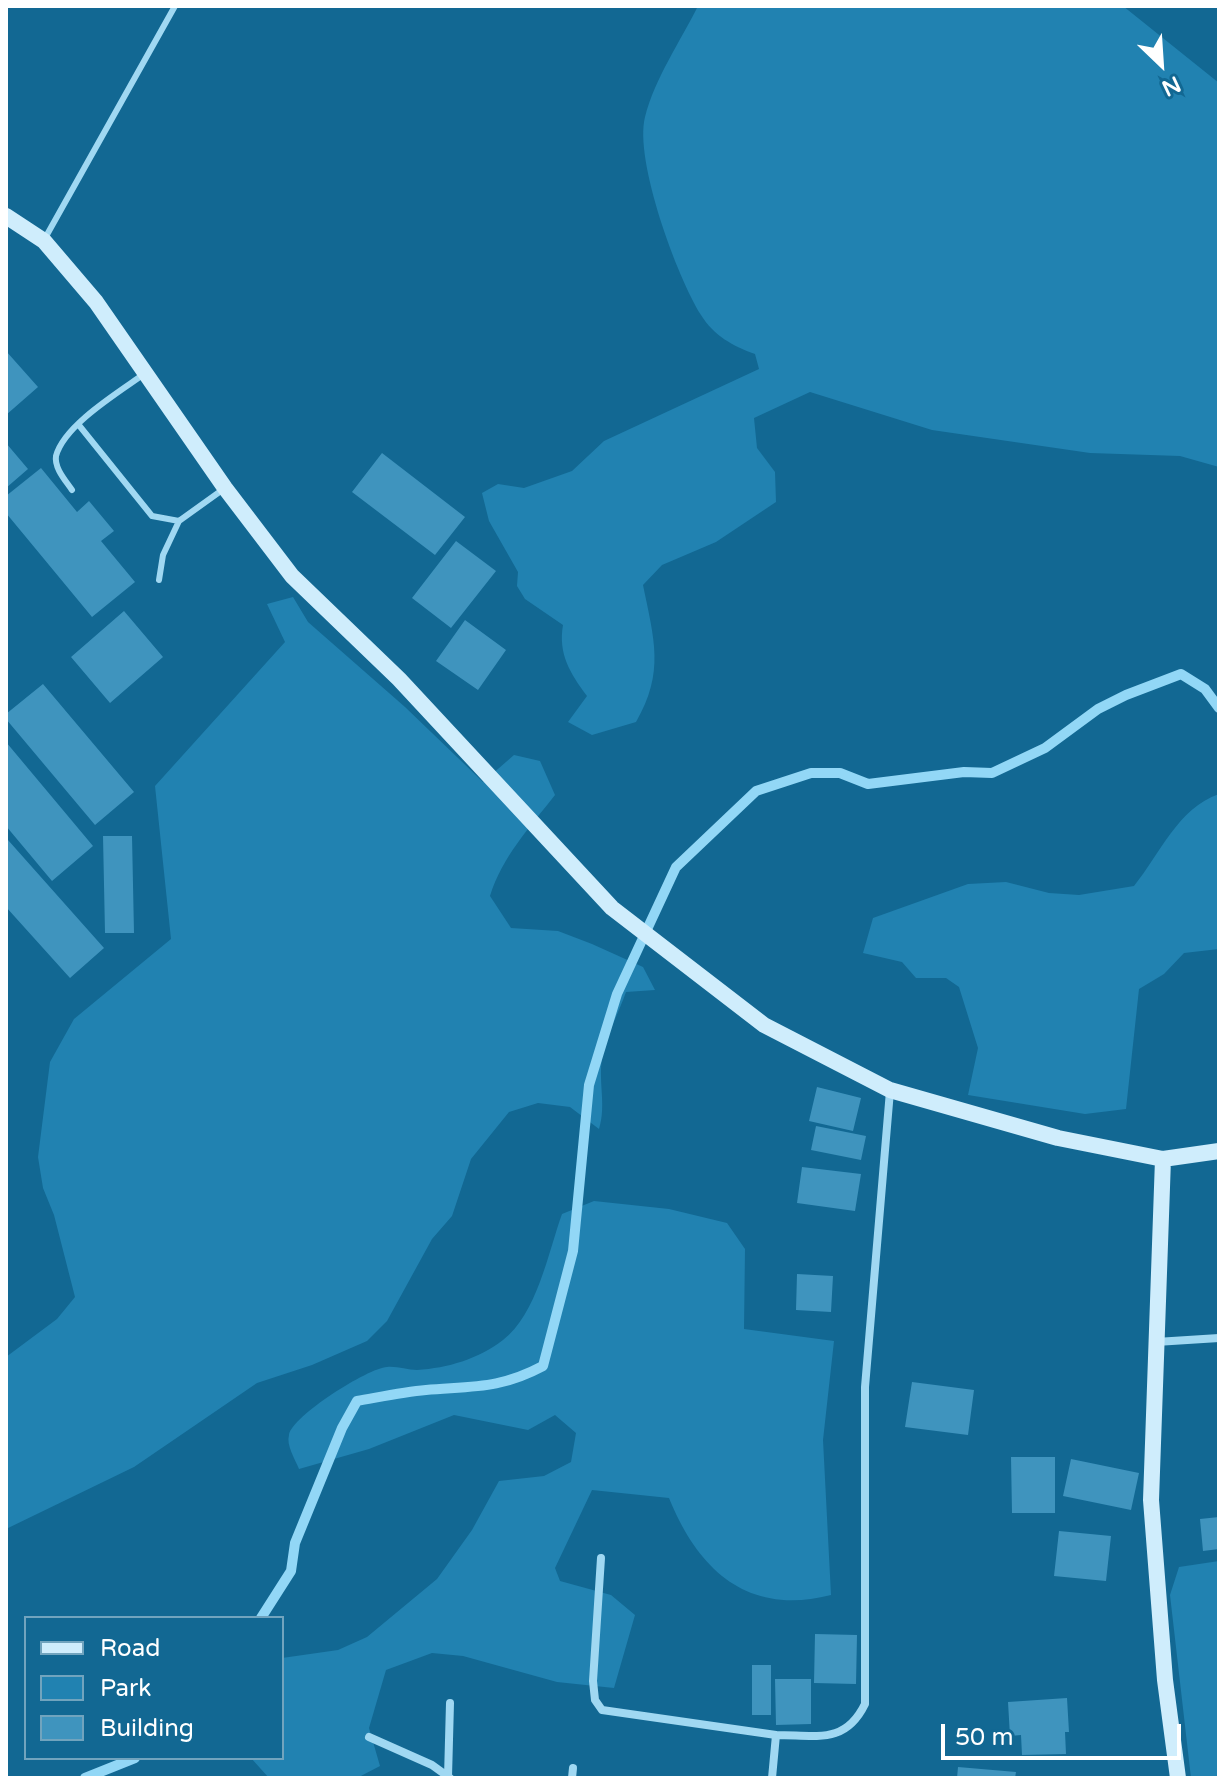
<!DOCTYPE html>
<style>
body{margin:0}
#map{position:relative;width:1225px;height:1784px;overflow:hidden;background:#126893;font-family:"Varela Round",sans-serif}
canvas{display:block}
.frame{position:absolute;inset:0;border:8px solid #fff;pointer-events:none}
.legend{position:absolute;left:24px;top:1616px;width:260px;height:144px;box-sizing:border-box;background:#126893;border:2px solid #71a4be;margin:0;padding:10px 14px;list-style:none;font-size:24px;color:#fff}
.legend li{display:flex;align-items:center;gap:16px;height:40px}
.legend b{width:40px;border:2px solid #71a4be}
.north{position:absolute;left:1121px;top:24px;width:80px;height:80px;-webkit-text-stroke:6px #126893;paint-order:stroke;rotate:155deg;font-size:22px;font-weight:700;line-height:32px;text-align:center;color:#fff}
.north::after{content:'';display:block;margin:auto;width:28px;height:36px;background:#fff;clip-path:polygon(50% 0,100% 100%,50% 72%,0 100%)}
.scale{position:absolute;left:941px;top:1724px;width:240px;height:36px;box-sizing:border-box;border:4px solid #fff;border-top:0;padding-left:10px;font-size:24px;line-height:28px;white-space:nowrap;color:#fff;-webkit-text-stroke:6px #126893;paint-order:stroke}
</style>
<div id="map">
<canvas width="1225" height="1784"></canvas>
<div class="frame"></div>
<ul class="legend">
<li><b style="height:10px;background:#cfedfc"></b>Road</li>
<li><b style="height:22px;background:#2182b1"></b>Park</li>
<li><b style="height:22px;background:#3f94be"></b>Building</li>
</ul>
<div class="north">N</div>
<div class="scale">50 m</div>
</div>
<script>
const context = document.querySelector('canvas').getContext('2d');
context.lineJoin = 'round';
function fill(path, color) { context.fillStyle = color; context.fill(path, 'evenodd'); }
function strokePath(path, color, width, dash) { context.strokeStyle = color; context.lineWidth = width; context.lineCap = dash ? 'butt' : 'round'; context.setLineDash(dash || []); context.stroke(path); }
const green = new Path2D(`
 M698,6h425l96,77v384l-39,-11 -90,-3 -158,-23 -122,-38 -56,26 3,30 18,24 1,30 -60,40 -54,23 -19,20c11,54 22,87 -7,137l-44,13 -24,-13 19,-26c-17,-23 -29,-42 -24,-71l-38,-26 -8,-13 1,-14 -29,-51 -7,-28 16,-9 26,4 48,-17 32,-30 155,-72 -4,-15c-22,-8 -41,-18 -54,-39 -24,-38 -67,-155 -56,-198 10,-39 35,-75 53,-111z
 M293,597l15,25 97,85 78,75 31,-27 26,6 15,34c-25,32 -53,62 -65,101l21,32 47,3 34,13 51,23 12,23 -29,2c-7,20 -18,40 -23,61 -6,26 4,51 -4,76l-29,-22 -32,-4 -29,9 -38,47 -19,57 -20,23 -45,82 -20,20 -55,24 -55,18 -123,84 -128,62v-172l51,-38 18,-22 -21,-82 -11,-27 -5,-31 12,-95 24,-43 97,-80 -16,-153 130,-144 -18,-38z
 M1219,794v155l-35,4 -20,21 -25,15 -13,120 -41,5 -117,-19 10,-47 -19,-61 -13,-9h-30l-14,-16 -39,-9 10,-35 95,-34 38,-2 43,11 30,2 55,-9c26,-32 44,-78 85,-92z
 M594,1201l75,8 58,14 18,26 -1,80 90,12 -11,99 8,155c-82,21 -132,-23 -162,-97l-77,-8 -37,78 5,13 51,14 24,20 -21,73 -57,-6 -94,-26 -31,-3 -46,17 -17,58 11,38 -23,12h-88l-18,-20h31v-100l56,-8 29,-13 70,-58 35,-49 27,-49 45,-5 27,-14 5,-29 -21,-18 -27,15 -74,-15 -85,34 -70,20c-4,-10 -13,-24 -10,-34 3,-19 79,-67 98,-68 10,-1 20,3 30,3 31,-2 61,-11 86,-30 34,-26 45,-87 59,-126z
 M1219,1561v217h-28l-21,-183 9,-28z`);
const stream = new Path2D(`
 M261,1618l30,-47 4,-28 47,-115 15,-27c23,-4 46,-9 69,-11 47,-4 74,-1 117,-24l30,-115 16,-166 28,-91 59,-127 80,-76 55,-18h29l28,11 96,-12 28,1 53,-25 53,-39 28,-14 55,-21 24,15 14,19
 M85,1778l50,-20`);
const building = new Path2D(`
 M6,351l32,36 -32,28z
 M6,443l22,26 -22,19z
 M382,453l83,64 -30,38 -83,-63z
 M41,468l36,44 12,-11 25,30 -13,10 34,41 -43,35 -86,-104v-17z
 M456,541l40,30 -45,57 -39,-30z
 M124,611l39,46 -53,46 -39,-46z
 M465,620l41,30 -28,40 -42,-29z
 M43,684l91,108 -39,33 -89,-106v-5z
 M6,742l87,104 -41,35 -46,-55z
 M103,836h29l2,97h-29z
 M8,840l96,108 -34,30 -64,-71z
 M817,1087l44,11 -8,33 -44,-10z
 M816,1126l50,10 -5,24 -50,-10z
 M802,1167l59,7 -6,37 -58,-8z
 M797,1274l36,2 -2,36 -35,-2z
 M912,1382l62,8 -6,45 -63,-8z
 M1011,1457h44v56h-43z
 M1071,1459l68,14 -8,37 -68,-14z
 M1219,1517v32l-16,2 -3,-32z
 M1059,1531l52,5 -5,45 -52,-5z
 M815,1634l42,1 -1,49 -42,-1z
 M752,1665h19v50h-19z
 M775,1679h36v45l-35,1z
 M1067,1698l2,34h-4l1,22 -44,1 -1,-20 -11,1 -2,-34z
 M958,1767l58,5 -1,6h-58z`);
const lane = new Path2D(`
 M44,240l131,-234
 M78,424l74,92 27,5 46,-33
 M72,490c-6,-9 -18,-22 -16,-34 8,-31 63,-64 88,-82
 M159,580l4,-25 16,-34`);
const street = new Path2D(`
 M1156,1342l63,-4
 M601,1558l-8,123 2,19 7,10 174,25
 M369,1737l63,28 18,13
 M448,1777l2,-74
 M572,1778l1,-10
 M772,1778l4,-43c40,0 69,10 89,-31v-317l25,-296`);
const secondary = new Path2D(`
 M6,216l38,25 52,61 129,186 67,88 107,103 213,229 152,117 126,65 168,48 105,21 -12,341 14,180 13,98
 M1163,1159l56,-8`);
fill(green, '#2182b1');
strokePath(stream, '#92d7f6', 10);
fill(building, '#3f94be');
strokePath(lane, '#a0d8f2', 6);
strokePath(street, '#a0d8f2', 8);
strokePath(secondary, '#cfedfc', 16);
</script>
